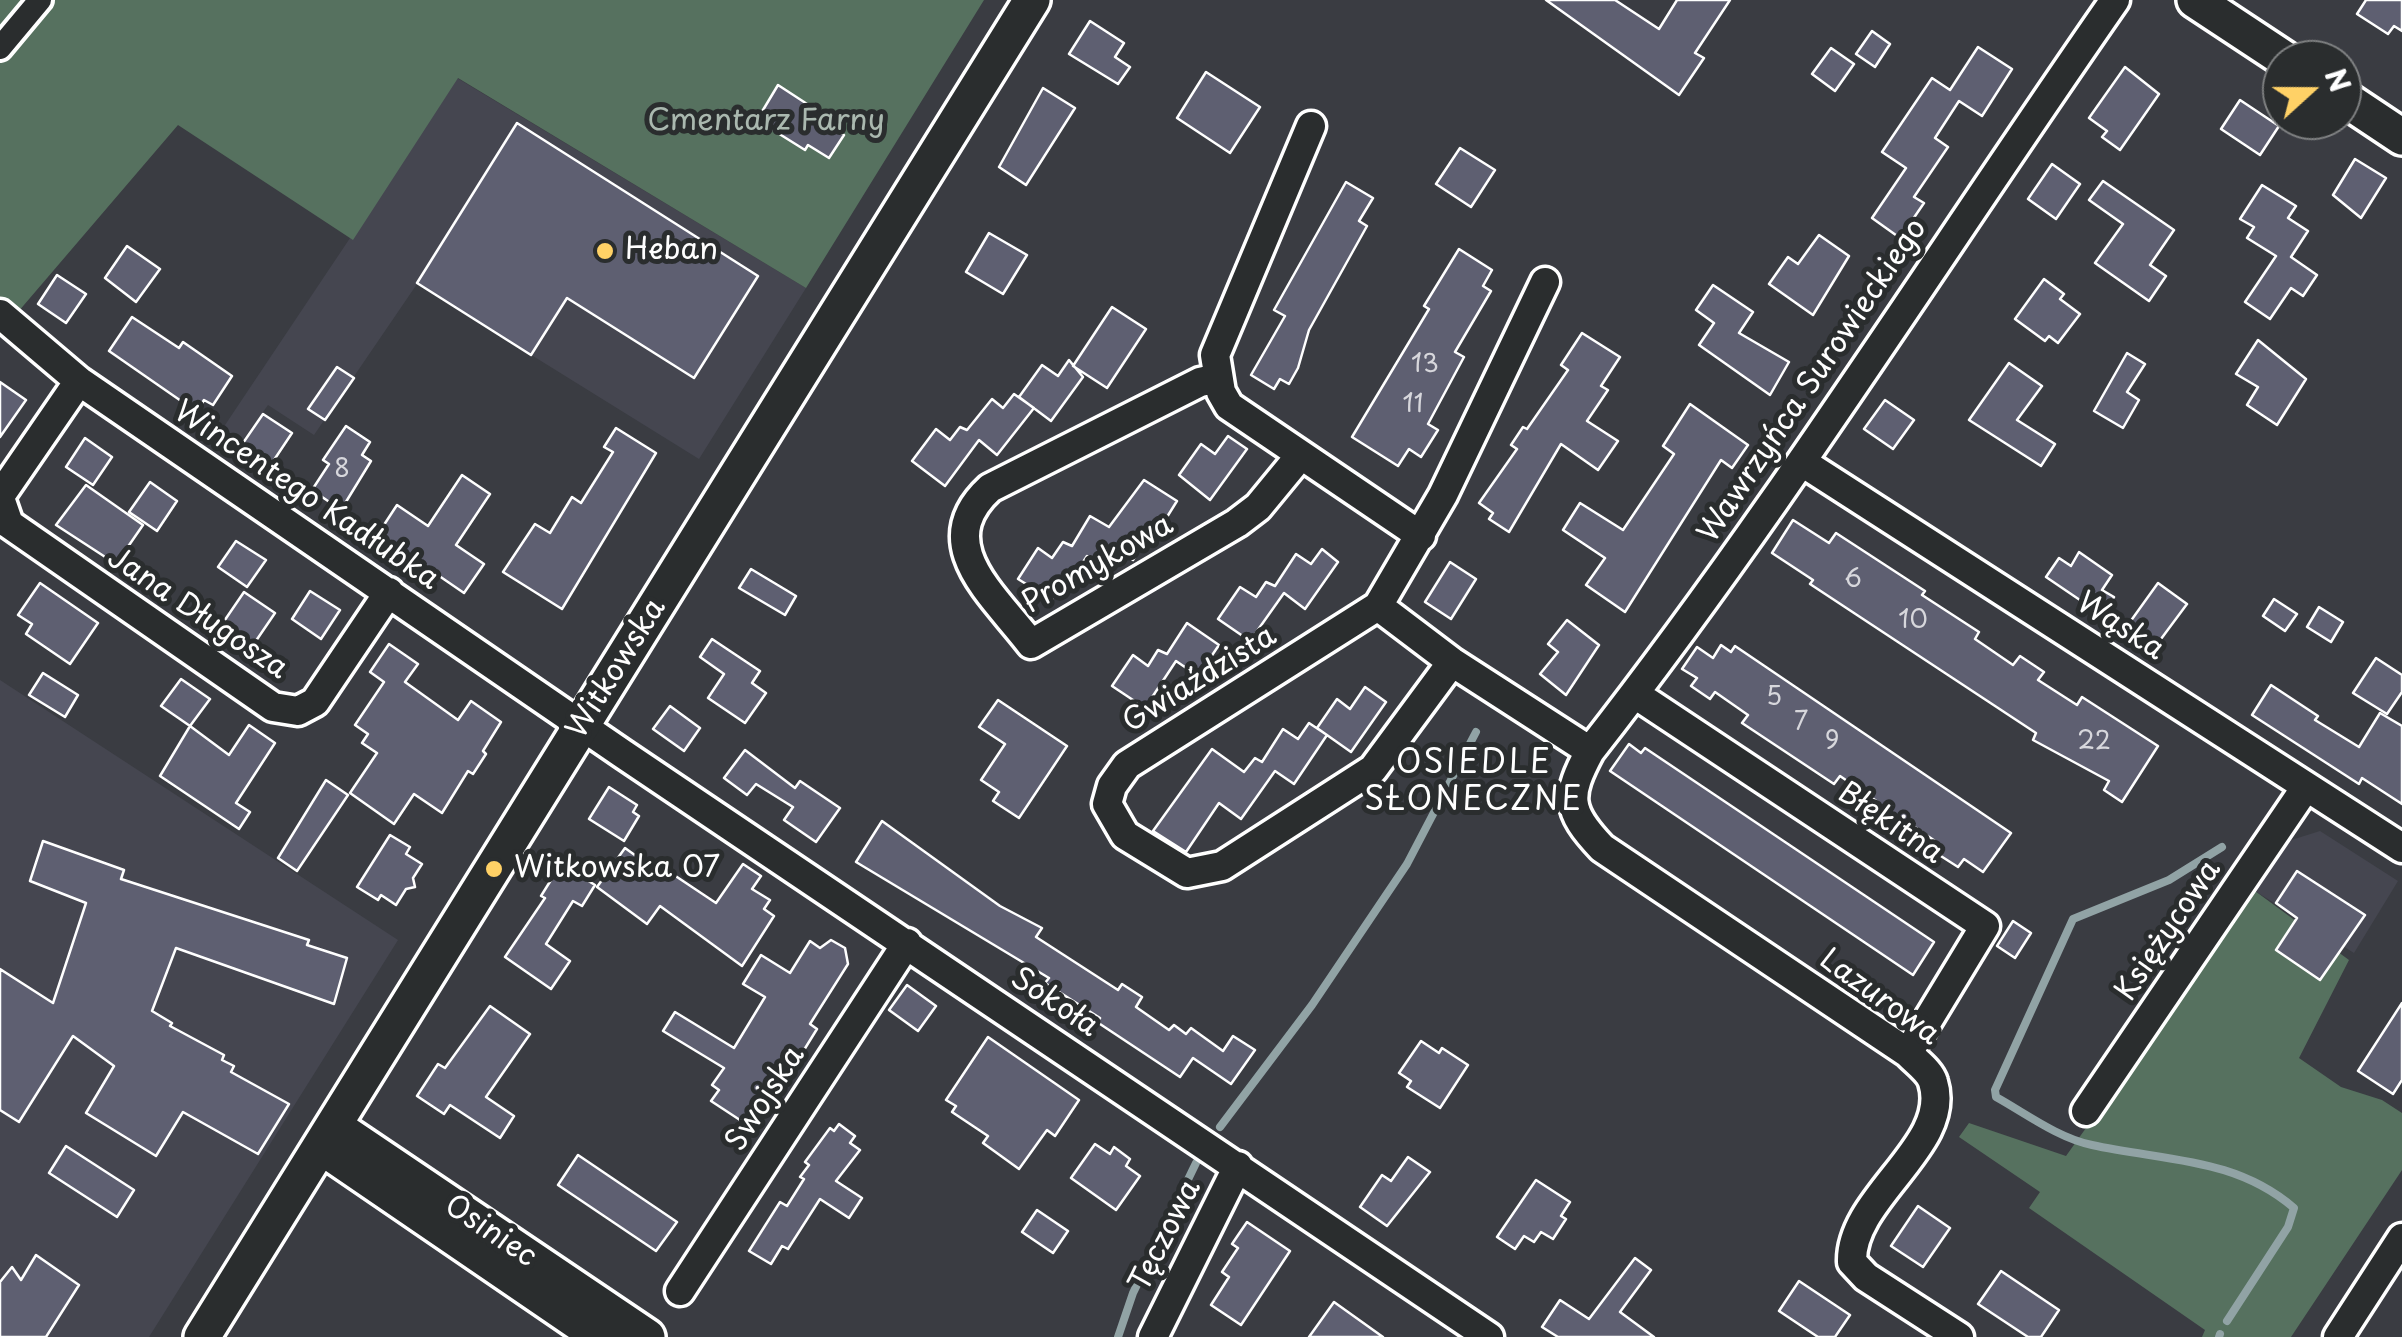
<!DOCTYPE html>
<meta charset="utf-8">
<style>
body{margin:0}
#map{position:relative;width:2402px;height:1337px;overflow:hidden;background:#3a3c42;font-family:"Playpen Sans",sans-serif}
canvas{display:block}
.north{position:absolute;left:2262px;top:40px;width:100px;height:100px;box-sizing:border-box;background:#2a2d2e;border:2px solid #7f8182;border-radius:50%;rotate:69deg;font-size:28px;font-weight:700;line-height:40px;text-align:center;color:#fff}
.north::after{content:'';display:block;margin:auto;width:35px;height:45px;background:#ffd166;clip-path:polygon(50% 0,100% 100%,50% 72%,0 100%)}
</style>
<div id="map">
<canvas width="2402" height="1337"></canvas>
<div class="north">N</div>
</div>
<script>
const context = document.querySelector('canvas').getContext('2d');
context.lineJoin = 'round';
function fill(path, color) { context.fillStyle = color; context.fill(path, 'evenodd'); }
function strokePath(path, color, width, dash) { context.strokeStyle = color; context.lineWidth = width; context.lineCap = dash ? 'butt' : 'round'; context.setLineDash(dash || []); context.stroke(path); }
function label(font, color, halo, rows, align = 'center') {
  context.font = font + ' "Playpen Sans",sans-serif'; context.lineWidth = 10; context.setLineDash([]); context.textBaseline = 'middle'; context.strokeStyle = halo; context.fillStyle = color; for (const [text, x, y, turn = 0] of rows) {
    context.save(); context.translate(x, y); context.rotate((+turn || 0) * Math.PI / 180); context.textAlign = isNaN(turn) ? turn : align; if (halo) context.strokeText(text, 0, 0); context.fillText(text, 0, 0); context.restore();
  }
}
const built = new Path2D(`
 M457,78l349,210 -107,171 -282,-175 -103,151 -46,-30 -38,53 -19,-12z
 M0,680l398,260 -249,397h-149z
 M2320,831l78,50 -44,72 -99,-62 30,-49z`);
const green = new Path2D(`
 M0,0h984l-178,288 -348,-210 -105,162 -175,-115 -178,208z
 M2255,891l94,69 -50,98 42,29 41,13 20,13v57l-111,167h-89l3,-7 -176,-122 11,-16 -81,-55 10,-14 97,33z`);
const stream = new Path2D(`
 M2222,847l-53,33 -96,39 -78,171 1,7c29,16 62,41 96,48 72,16 143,12 202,63l-6,19 -61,94
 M1220,1127l92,-122 95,-141 69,-132
 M1118,1337l15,-44 63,-130
 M2219,1337l1,-3`);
const building = new Path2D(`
 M1546,0h69l44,29 18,-29h53l-35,53 9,5 -25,37z
 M2366,0h36v31l-8,-5 -6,8 -31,-20z
 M1090,21l34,22 -9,14 15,10 -12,17 -49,-30z
 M1872,31l18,13 -15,23 -19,-13z
 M1978,47l34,22 -30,47 -23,-15 -24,37 13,9 -34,50 10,6 -24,35 -28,-20 34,-50 -24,-16 50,-74 18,12z
 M1831,48l23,16 -19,27 -23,-17z
 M2125,67l34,27 -39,56 -18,-13 5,-6 -18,-13z
 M1206,72l54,35 -30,46 -53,-35z
 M778,85l49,32 -3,5 20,13 -15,23 -21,-13 -3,5 -48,-30z
 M1043,88l32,20 -49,77 -27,-18z
 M2240,100l39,26 -19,29 -39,-26z
 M517,123l241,153 -64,102 -127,-80 -36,57 -114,-72z
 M1460,148l35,22 -24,37 -35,-23z
 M2355,159l31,19 -25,40 -28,-23z
 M2052,164l28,20 -24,35 -28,-20z
 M2103,181l71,49 -24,35 16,11 -17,25 -54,-38 28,-39 -34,-24z
 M1346,182l27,16 -14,23 8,5 -58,104 -11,38 -9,16 -9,-5 -6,10 -23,-14 34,-59 -11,-6z
 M2262,185l34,21 -8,12 20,13 -17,26 26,18 -14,21 -12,-8 -21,31 -25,-17 31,-46 -29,-18 7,-11 -14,-8z
 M989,233l38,22 -24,39 -37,-22z
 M1819,235l30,21 -36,59 -44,-31 19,-27 10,7z
 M127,246l33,23 -24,33 -31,-24z
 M1459,249l33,21 -9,16 8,5 -36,61 9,5 -36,67 10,6 -17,27 -12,-8 -11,17 -46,-29 77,-128 -5,-3z
 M57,275l29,19 -20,29 -28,-19z
 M2044,279l20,15 -4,5 20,15 -22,29 -9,-7 -4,5 -30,-22z
 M1713,285l40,27 -14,21 50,29 -19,33 -71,-50 15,-22 -18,-13z
 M1112,307l34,22 -39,59 -34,-22z
 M132,317l47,31 4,-6 49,34 -19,29 -9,-5 -7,12 -88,-61z
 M1582,333l38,24 -19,29 7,4 -21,31 31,20 -20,29 -37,-26 -52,88 -20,-13 4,-6 -14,-10 38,-54 -6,-4 12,-18 4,2 41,-59 -7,-5z
 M2258,340l48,39 -29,46 -30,-20 11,-18 -22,-13z
 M2127,353l18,11 -18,28 12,8 -16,28 -29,-17z
 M1069,360l14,17 -32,44 -32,-24 23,-32 16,11z
 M2009,363l33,23 -25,34 38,24 -14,22 -72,-46z
 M337,367l17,11 -29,42 -17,-11z
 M0,382l26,18 -26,37z
 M1014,394l20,14 -37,47 -18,-15 -34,46 -33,-25 24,-32 14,11 10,-13 7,3 25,-31 11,9z
 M1885,400l29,20 -21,29 -29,-20z
 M1690,404l58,41 -16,23 -11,-8 -96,152 -39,-27 19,-27 -42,-28 17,-27 43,27 51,-76 -11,-8z
 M263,414l29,19 -20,30 -29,-20z
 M346,426l24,16 -8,13 9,6 -30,49 -29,-20 17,-26 -6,-4z
 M616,428l40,25 -94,156 -59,-37 32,-48 15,9 22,-36 9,6 32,-51 -9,-5z
 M1228,436l19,13 -37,51 -31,-25 22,-31 14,10z
 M85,438l27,19 -19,28 -27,-18z
 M462,475l28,19 -34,51 28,19 -20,29 -86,-59 19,-29 31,21z
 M1144,480l33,21 -20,32 -6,-4 -18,31 -15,-9 -11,17 -20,-12 -12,18 -4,-3 -19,29 -34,-21 20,-31 14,10 11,-16 9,4 18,-30 19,11z
 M150,482l27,19 -20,30 -28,-19z
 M86,485l57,40 -27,39 -60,-39z
 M1793,520l36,23 7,-10 89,58 -3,4 57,37 -4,7 38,26 7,-9 24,16 -6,8 39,25 5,-8 76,49 -36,56 -18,-12 5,-9 -76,-41 3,-7 -226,-149 3,-4 -41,-27z
 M236,541l30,19 -19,27 -29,-20z
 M1322,549l16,13 -33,47 -21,-16 -34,48 -32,-22 22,-32 16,10 10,-15 9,4 21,-32 15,10z
 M2079,552l33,23 -10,15 12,7 -12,18 -56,-38 13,-19 12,8z
 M1450,562l26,17 -25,40 -26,-17z
 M751,569l45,27 -11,19 -46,-27z
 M40,583l58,40 -28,41 -44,-30 6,-10 -14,-9z
 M2158,583l29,21 -29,39 -28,-21z
 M310,591l30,19 -19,29 -29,-20z
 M244,592l31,21 -28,41 -31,-21z
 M2274,599l23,15 -12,17 -22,-15z
 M2319,607l24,15 -12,20 -24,-15z
 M1567,620l32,25 -33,50 -26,-21 18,-22 -10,-8z
 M1187,623l32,22 -21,31 -22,-15 -31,47 -33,-22 21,-31 15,11 10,-16 9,4z
 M712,639l48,32 -8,12 14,10 -21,30 -37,-25 16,-24 -24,-17z
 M389,644l29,20 -13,18 53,38 13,-19 30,21 -18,29 3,3 -13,20 -5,-3 -26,42 -28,-19 -20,30 -44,-31 27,-40 -15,-10 6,-9 -13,-9 29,-43 -14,-10z
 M1721,645l10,7 4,-6 276,187 -28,39 -19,-13 -6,8 -25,-16 5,-8 -38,-26 -5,8 -22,-15 5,-8 -38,-26 -6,8 -92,-61 6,-8 -33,-23 -5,7 -19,-13 6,-8 -15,-9 15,-22 16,11z
 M2376,658l26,17v17l-15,22 -34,-21z
 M43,673l35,22 -13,22 -36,-22z
 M181,679l29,20 -20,27 -29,-20z
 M2271,685l47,31 -3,4 44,27 21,-34 22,13v78l-40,-26 -3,6 -107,-69z
 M1365,687l21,15 -35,50 -34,-24 20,-29 13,10z
 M998,700l69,46 -48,72 -26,-17 6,-9 -18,-12 24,-36 -26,-17z
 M670,706l30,22 -16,23 -31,-22z
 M1309,723l18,12 -33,49 -19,-13 -34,48 -22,-16 -33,49 -33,-21 59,-82 32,23 11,-14 7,4 21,-33 15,10z
 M249,725l26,18 -39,60 14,9 -11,17 -79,-53 30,-50 39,29z
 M1629,744l12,9 4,-5 289,194 -21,33 -303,-204z
 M745,750l50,38 5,-7 40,27 -24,34 -32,-22 9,-13 -37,-23 -9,11 -23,-17z
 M326,780l22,15 -51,76 -19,-13z
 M609,787l28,18 -4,7 6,4 -15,25 -35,-22z
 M882,821l118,85 42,22 -6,9 82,53 4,-6 20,13 -6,10 33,23 5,-5 12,9 5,-6 32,23 10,-15 22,14 -24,34 -38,-26 -13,19 -83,-55 3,-4 -55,-35 4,-5 -193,-116z
 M390,835l20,12 -4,7 16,10 -9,14 2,9 -9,2 -10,16 -15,-10 -3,5 -21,-13z
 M43,841l81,29 -3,9 188,61 -2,5 40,13 -13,46 -158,-56 -24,63 20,12 -2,3 54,29 -2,5 12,6 -3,6 58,32 -31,50 -75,-42 -27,44 -70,-43 28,-47 -41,-30 -54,86 -19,-12v-141l53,34 33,-100 -56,-22z
 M625,848l39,28 4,-5 48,32 27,-39 18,12 -9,13 18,11 -6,9 10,7 -32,50 -82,-60 -13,18 -50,-37z
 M561,864l34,21 -13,21 -9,-5 -27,43 24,17 -19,28 -46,-32 40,-59 -4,-2z
 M2297,871l68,44 -45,65 -44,-30 21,-32 -21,-15z
 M2013,921l18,12 -16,25 -18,-12z
 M831,940l14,8 3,16 -38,60 7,5 -26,42 -9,-6 -39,57 -32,-21 8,-11 -7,-5 12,-17 -61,-37 12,-19 59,36 31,-51 -22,-13 18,-29 29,18 20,-32 10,7z
 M907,985l29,21 -18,25 -29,-21z
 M2402,1003v77l-9,14 -35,-23z
 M490,1006l40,28 -44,63 28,19 -14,22 -50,-33 -6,9 -27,-18 21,-32 7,4z
 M988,1037l91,63 -24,36 -8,-6 -28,39 -36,-26 5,-7 -36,-24 4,-6 -10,-6z
 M1421,1041l18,12 3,-5 26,17 -28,43 -33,-21 4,-6 -12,-8z
 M839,1124l16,12 -5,7 10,7 -24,31 26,17 -13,20 -29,-19 -32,50 -6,-3 -11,18 -22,-13 31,-49 7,4 17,-27 -4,-2 9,-12 -4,-3 25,-34 4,3z
 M1095,1144l15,10 4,-7 16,12 -4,7 14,10 -24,34 -45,-32z
 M66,1146l68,44 -17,27 -68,-44z
 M578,1155l99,67 -21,29 -98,-66z
 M1408,1157l22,15 -43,54 -27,-19 22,-32 9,6z
 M1536,1180l34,22 -9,14 5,3 -13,20 -12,-7 -7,10 -10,-6 -9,13 -18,-12z
 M1918,1206l32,22 -27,39 -32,-21z
 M1037,1210l31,21 -15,22 -31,-21z
 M1247,1222l43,29 -49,74 -30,-20 18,-28 -7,-5 16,-24 -6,-4z
 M36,1255l43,30 -33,52h-46v-55l12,-15 9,13z
 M1635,1258l16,12 -31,42 34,25h-96l-16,-10 18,-27 29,19z
 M2001,1271l58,39 -18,27h-13l-50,-33z
 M1799,1281l51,34 -15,22h-17l-39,-26z
 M1334,1302l49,35h-74z`);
const pedestrian = new Path2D(`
 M0,48l40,-48`);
const minor = new Path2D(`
 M1311,126l-96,229 6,37 8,14 192,130
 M1545,282l-102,213 -65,111 74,56 138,89
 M0,314l79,67 544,373 866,583
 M1218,378l-18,4 -210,106c-61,56 4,107 41,156l206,-121 21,-16 42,-51
 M1802,462l600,386
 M0,496l79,-115
 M0,498l9,26 264,183 25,4 17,-9 74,-110
 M1378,606l-251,159 -15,21 -5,18 18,31 62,38 35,-7 151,-97 79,-107
 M1635,694l350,232 -77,127
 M2086,1111l220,-324
 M680,1291l227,-348
 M1153,1337l85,-171
 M1959,1337l-93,-60 -14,-15c-2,-65 101,-117 81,-180 -3,-11 -18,-21 -25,-29l-306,-205c-36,-38 -36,-52 -12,-97 188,-240 351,-501 525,-751
 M2338,1337l64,-99`);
const tertiary = new Path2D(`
 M2195,0l91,60
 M2342,97l60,40
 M334,1126l313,211
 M322,1147l278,190
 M202,1337l830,-1337`);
const markers = [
 [605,251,10,"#ffd166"],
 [494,869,10,"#ffd166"]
];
const numberNames = [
 ["13",1425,365],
 ["11",1413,405],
 ["8",342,470],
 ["6",1853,580],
 ["10",1913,621],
 ["5",1774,698],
 ["7",1801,723],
 ["9",1832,742],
 ["22",2094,742]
];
const parkNames = [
 ["Cmentarz Farny",766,122]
];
const poiNames = [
 ["Heban",625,251],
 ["Witkowska 07",514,869]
];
const streetNames = [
 ["Wawrzyńca Surowieckiego",1813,381,-56],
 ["Wincentego Kadłubka",306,496,34],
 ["Promykowa",1098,565,-30],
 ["Jana Długosza",197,614,34],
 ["Wąska",2120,627,33],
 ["Witkowska",617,669,-58],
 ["Gwiaździsta",1200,680,-32],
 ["Błękitna",1890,824,34],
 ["Księżycowa",2169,931,-56],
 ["Lazurowa",1879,998,36],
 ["Sokoła",1054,1003,34],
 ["Swojska",766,1099,-57],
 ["Osiniec",490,1232,34],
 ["Tęczowa",1166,1236,-63]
];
const neighbourhoodNames = [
 ["OSIEDLE",1474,764],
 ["SŁONECZNE",1474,801]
];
fill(built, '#454650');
fill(green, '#56715f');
strokePath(stream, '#91a3a5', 8);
fill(building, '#5e5f71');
strokePath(building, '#fff', 2.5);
strokePath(pedestrian, '#fff', 30);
strokePath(minor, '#fff', 35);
strokePath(tertiary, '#fff', 42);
strokePath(pedestrian, '#2a2d2e', 22);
strokePath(minor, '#2a2d2e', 28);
strokePath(tertiary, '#2a2d2e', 35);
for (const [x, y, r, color] of markers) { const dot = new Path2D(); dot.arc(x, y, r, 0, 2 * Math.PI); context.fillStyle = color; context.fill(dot); strokePath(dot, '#2a2d2e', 4); }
label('25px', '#d7d7dc', null, numberNames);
label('30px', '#aab8af', '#2a2d2e', parkNames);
label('30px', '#fff', '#2a2d2e', poiNames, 'left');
label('30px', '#fff', '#2a2d2e', streetNames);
context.letterSpacing = '2.5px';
label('32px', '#fff', '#2a2d2e', neighbourhoodNames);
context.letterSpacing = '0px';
</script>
